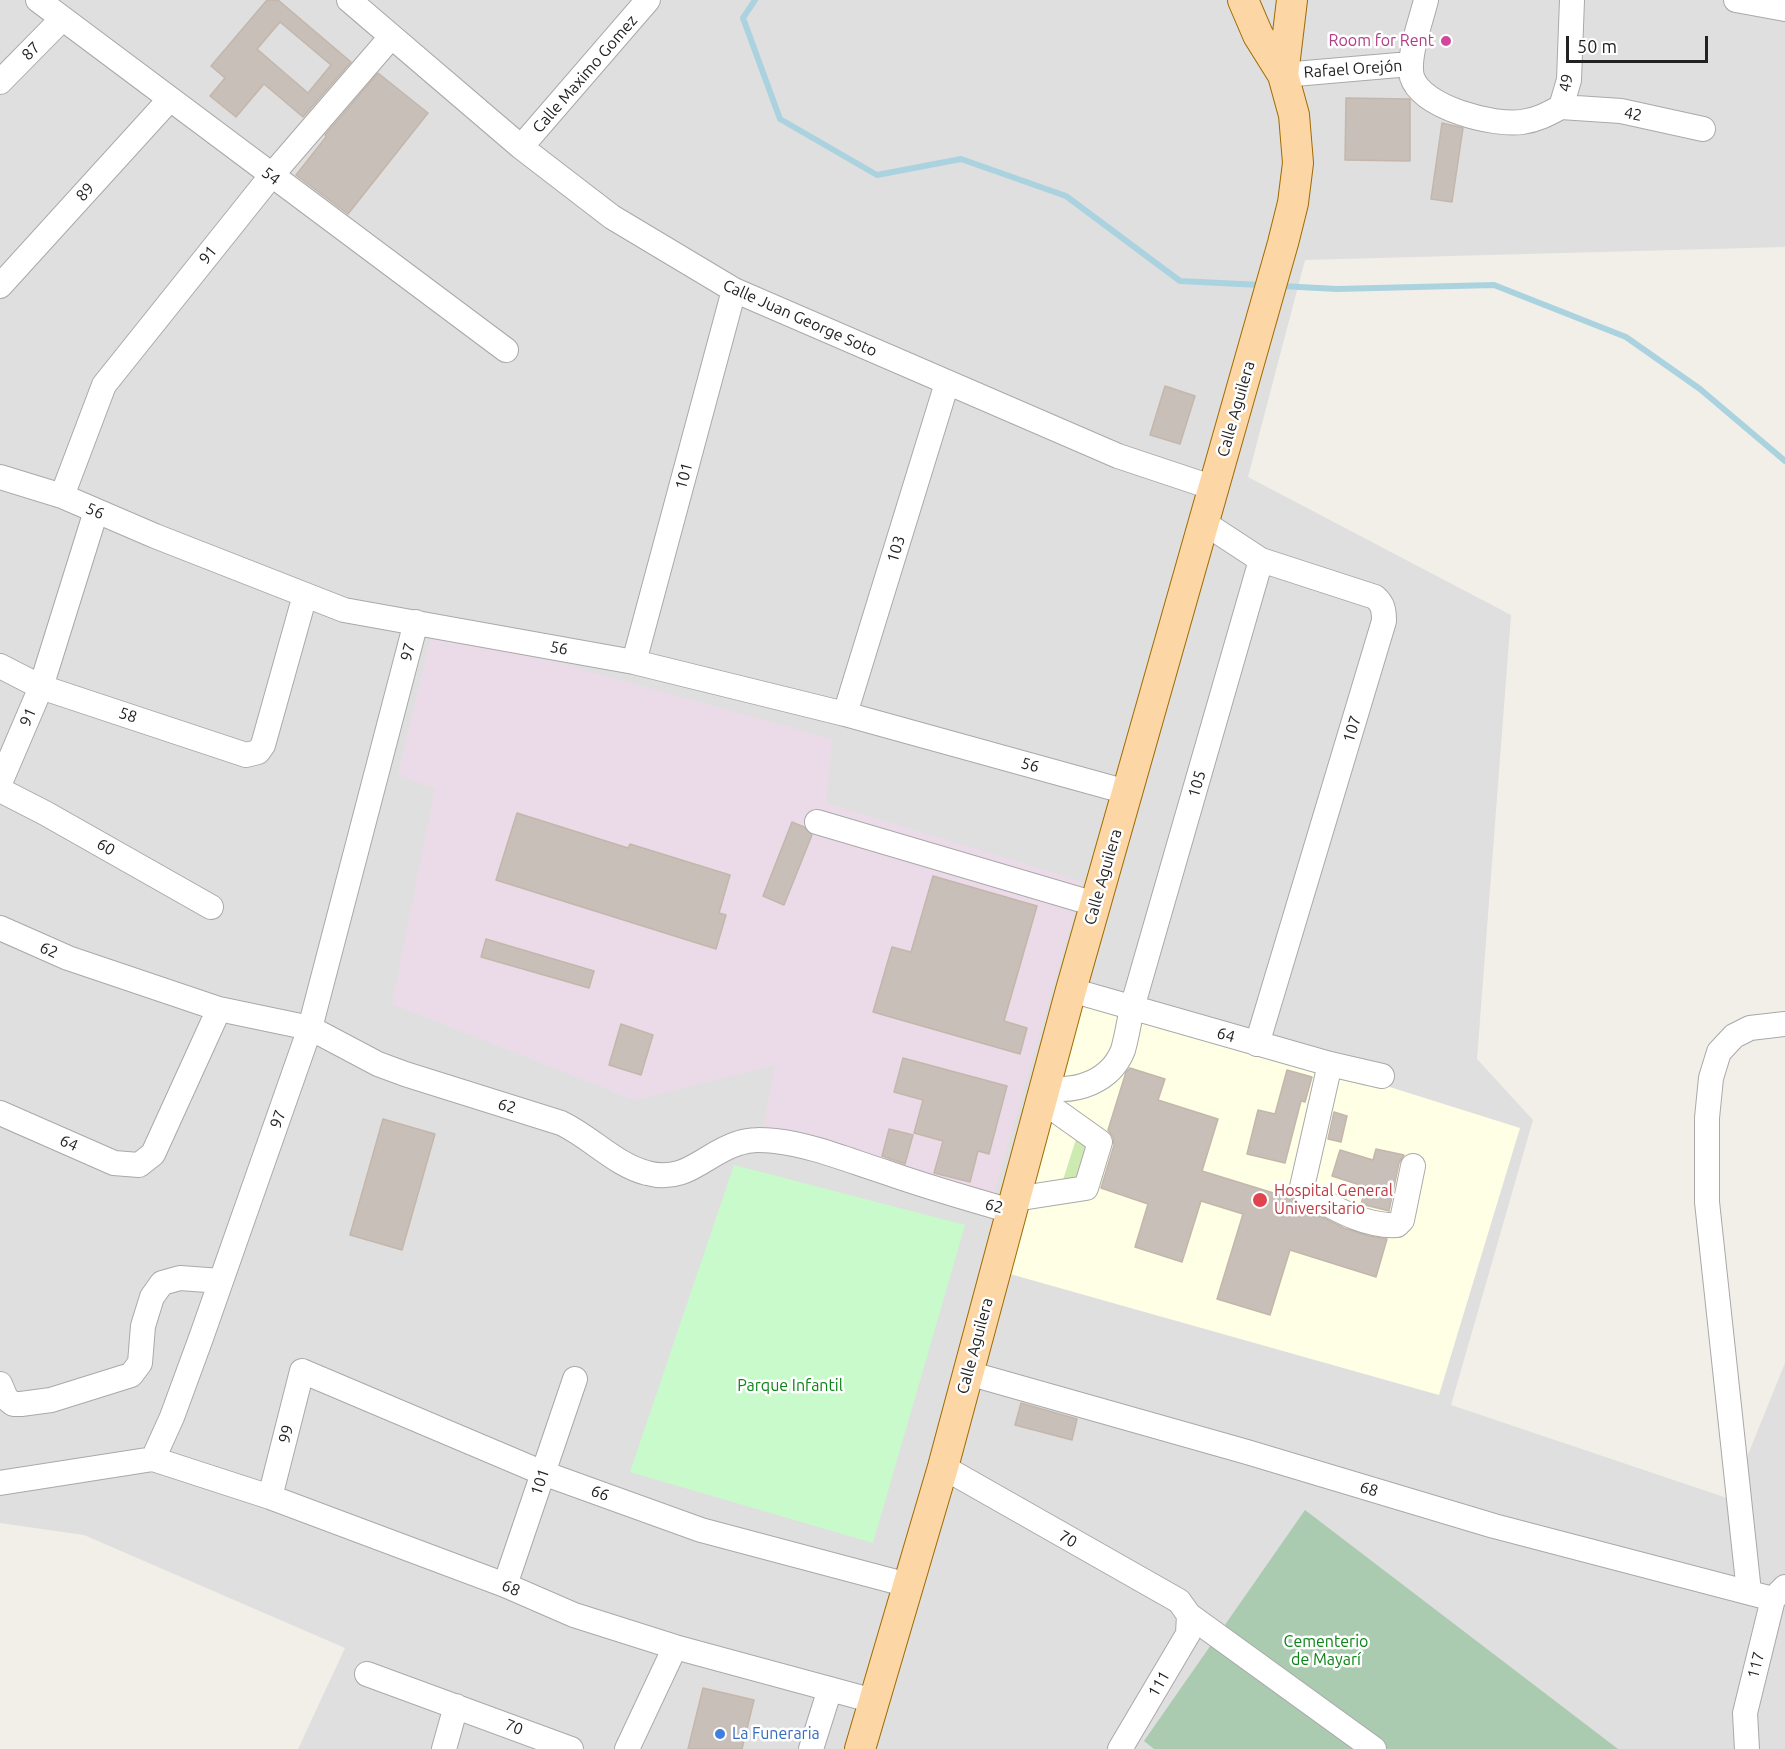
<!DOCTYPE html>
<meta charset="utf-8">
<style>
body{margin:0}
#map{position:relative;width:1785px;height:1749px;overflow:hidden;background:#f2efe9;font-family:Ubuntu,sans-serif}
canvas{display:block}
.scale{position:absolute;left:1566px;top:36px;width:142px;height:27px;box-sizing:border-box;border:3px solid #222;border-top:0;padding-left:8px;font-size:18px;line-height:21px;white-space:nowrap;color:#222;-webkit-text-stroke:4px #fff;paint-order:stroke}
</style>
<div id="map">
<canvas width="1785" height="1749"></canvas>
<div class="scale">50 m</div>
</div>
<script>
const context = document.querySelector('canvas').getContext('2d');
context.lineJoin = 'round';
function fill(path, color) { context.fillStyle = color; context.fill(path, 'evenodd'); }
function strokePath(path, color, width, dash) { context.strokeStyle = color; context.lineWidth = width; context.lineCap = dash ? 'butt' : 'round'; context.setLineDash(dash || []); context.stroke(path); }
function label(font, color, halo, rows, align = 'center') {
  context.font = font + ' Ubuntu,sans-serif'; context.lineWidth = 5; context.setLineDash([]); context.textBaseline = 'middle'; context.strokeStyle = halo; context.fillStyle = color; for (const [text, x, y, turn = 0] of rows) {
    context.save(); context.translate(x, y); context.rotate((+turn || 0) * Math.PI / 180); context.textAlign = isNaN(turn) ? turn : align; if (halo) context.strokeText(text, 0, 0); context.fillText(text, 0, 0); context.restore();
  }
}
const residential = new Path2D(`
 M0,0h1785v247l-480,13 -57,217 263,138 -34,444 56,61 -82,285 279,94 55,-136v386h-1487l47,-101 -261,-113 -84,-12z`);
const industrial = new Path2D(`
 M433,628l399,111 -6,64 257,79 -91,319 -228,-76 11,-60 -141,35 -242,-96 43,-216 -37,-13z`);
const education = new Path2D(`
 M1078,989l442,139 -81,267 -436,-123z`);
const grass = new Path2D(`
 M1077,1136l16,9 -9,33 -22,5z`);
const cemetery = new Path2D(`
 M1305,1510l313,239h-464l-10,-8z`);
const park = new Path2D(`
 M734,1165l231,60 -92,318 -243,-71z`);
const stream = new Path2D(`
 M755,0l-12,18 37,101 97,56 84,-16 105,37 114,85 81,4
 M1281,286l56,3 157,-4 132,52 74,52 85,72`);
const building = new Path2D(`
 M267,0h11l73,62 -48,55 -39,-33 -28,33 -26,-21 15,-18 -14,-12zM280,22l51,43 -23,28 -51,-44z
 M378,73l50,40 -80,101 -52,-39 30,-38 -1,-2z
 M1346,98l64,1v62l-65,-1z
 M1442,123l21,5 -11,74 -21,-3z
 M1165,386l30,10 -15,48 -30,-9z
 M517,813l111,35 2,-4 100,31 -11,38 7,2 -10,34 -220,-69z
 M792,822l12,5 8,8 -28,70 -21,-9z
 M933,876l104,30 -33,115 23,7 -7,26 -147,-42 19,-65 19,5z
 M486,939l108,32 -5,17 -108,-31z
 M621,1024l32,11 -12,40 -32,-10z
 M903,1058l104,28 -18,68 -11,-3 -8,31 -36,-9 9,-32 -29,-8 9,-33 -29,-8z
 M1130,1068l35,11 -7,21 60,19 -16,52 91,28 5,6 46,23 25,8 18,3 -11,38 -86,-27 -20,65 -53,-16 26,-85 -42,-13 -19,61 -47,-15 13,-43 -47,-16 13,-43 -1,-8 -5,-7 18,-58z
 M1287,1070l25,7 -7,25 -4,-1 -16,62 -38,-9 11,-44 17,4z
 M1334,1112l13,4 -6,26 -13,-3z
 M383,1119l52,15 -33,116 -52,-15z
 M889,1129l24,6 -8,29 -23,-8z
 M1376,1149l28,6 -5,8 -10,48 -28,-7 5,-17 -34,-11 8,-26 33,10z
 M1021,1403l56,16 -5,21 -57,-15z
 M703,1688l51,12 -12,49h-54z`);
const minor = new Path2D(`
 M38,0l468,350
 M349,0l172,147 91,70 122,73 384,166 96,32
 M1426,0c-5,21 -19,57 -14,77 10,31 82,49 110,45 15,-2 26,-8 39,-15l8,-27 3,-80
 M1736,0l49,9
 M1283,75l127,-11
 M0,82l62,-63
 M1561,107l60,4 82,18
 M521,147l127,-147
 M0,286l170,-187
 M0,477l62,19 93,40 189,74 290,52 211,52 282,78
 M62,496l42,-111 167,-209 120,-139
 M1203,522l58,38 114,37c8,7 9,13 9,24l-127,423
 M634,662l100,-372
 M0,666l41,21 205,68 12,-3 5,-7 42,-150
 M845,714l102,-331
 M0,783l41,-96 55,-176
 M0,790l45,23 166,94
 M817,822l278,82
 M0,928l68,30 151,51 91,19 68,36 27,10 156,49c30,14 54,42 86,50 40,11 58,-20 92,-30 12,-4 24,-3 36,-2 37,4 75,20 110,31 42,15 84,27 126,39
 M1071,990l259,74 52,12
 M1330,1064l-28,123 3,5c28,15 59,35 92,33l5,-5 11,-54
 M1045,1087c31,7 66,-6 78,-37 4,-14 6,-28 9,-42l129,-448
 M0,1113l114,50 25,2 14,-11 66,-145
 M1015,1199l71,-11 14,-46 -59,-42
 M968,1373l279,79 247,74 279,73
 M0,1384l6,14 7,6h8l30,-4 80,-25 9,-12 3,-37 9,-29 10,-14 18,-5 41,3
 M153,1459l19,-42 29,-79 109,-310 106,-406
 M943,1467l236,134 10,14 185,134
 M0,1483l153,-24 117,38 235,88 69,30 101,32 199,54
 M270,1497l32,-126 241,102 158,57 207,55
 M505,1585l70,-206
 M1749,1592l-42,-390v-84l4,-40 8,-26 15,-16 16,-8 35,-4
 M367,1674l204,75
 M444,1749l12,-43
 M627,1749l48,-102
 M811,1749l19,-60
 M1120,1749l68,-115 1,-19
 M1747,1749l-2,-36 28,-114 12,-12`);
const major = new Path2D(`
 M1243,0l15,35 25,40
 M860,1749l83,-282 128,-477 212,-747 10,-40 5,-40 -4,-48 -11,-40 9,-75`);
const markers = [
 [1446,41,6,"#d1479c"],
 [1260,1200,8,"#e0444e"],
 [720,1734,6,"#3f7fe0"]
];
const hotelNames = [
 ["Room for Rent",1434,41]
];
const streetNames = [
 ["87",31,51,-45],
 ["Rafael Orejón",1353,69,-4],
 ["Calle Maximo Gomez",585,74,-49],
 ["49",1566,83,-79],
 ["42",1633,114,11],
 ["54",271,176,37],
 ["89",85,192,-48],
 ["91",208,255,-51],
 ["Calle Juan George Soto",800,318,24],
 ["Calle Aguilera",1236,409,-74],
 ["101",684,476,-75],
 ["56",95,511,23],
 ["103",896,549,-73],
 ["56",559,648,10],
 ["97",408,652,-75],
 ["58",128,715,18],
 ["91",28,717,-67],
 ["107",1352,729,-73],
 ["56",1030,765,15],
 ["105",1197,784,-74],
 ["60",106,847,30],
 ["Calle Aguilera",1103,877,-74],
 ["62",49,950,24],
 ["64",1226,1035,16],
 ["62",507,1106,17],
 ["97",278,1119,-71],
 ["64",69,1143,24],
 ["62",994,1206,15],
 ["Calle Aguilera",975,1346,-75],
 ["99",286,1434,-76],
 ["101",540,1482,-71],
 ["68",1369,1489,17],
 ["66",600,1493,20],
 ["70",1068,1539,30],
 ["68",511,1588,23],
 ["117",1756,1665,-76],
 ["111",1159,1684,-60],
 ["70",514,1727,21]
];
const healthNames = [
 ["Hospital General",1274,1191],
 ["Universitario",1274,1209]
];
const parkNames = [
 ["Parque Infantil",790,1386],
 ["Cementerio",1326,1642],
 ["de Mayarí",1326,1660]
];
const shopNames = [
 ["La Funeraria",732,1734]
];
fill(residential, '#e0dfdf');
fill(industrial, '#ebdbe8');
fill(education, '#ffffe5');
fill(grass, '#cdebb0');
fill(cemetery, '#aacbaf');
fill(park, '#c8facc');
strokePath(stream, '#aad3df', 6);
fill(building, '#c7bfb8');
strokePath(building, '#c4b6ab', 1.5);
strokePath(minor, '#a9a9a9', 26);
strokePath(major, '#a06b00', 32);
strokePath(minor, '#fff', 24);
strokePath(major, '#fcd6a4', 30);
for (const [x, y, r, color] of markers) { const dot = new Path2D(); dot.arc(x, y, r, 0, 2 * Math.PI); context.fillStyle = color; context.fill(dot); strokePath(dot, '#fff', 2); }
label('16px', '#b23c85', '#fff', hotelNames, 'right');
label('16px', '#222', '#fff', streetNames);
label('16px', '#be3a42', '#fff', healthNames, 'left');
label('16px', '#0c8416', '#fff', parkNames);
label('16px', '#366cbe', '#fff', shopNames, 'left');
</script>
